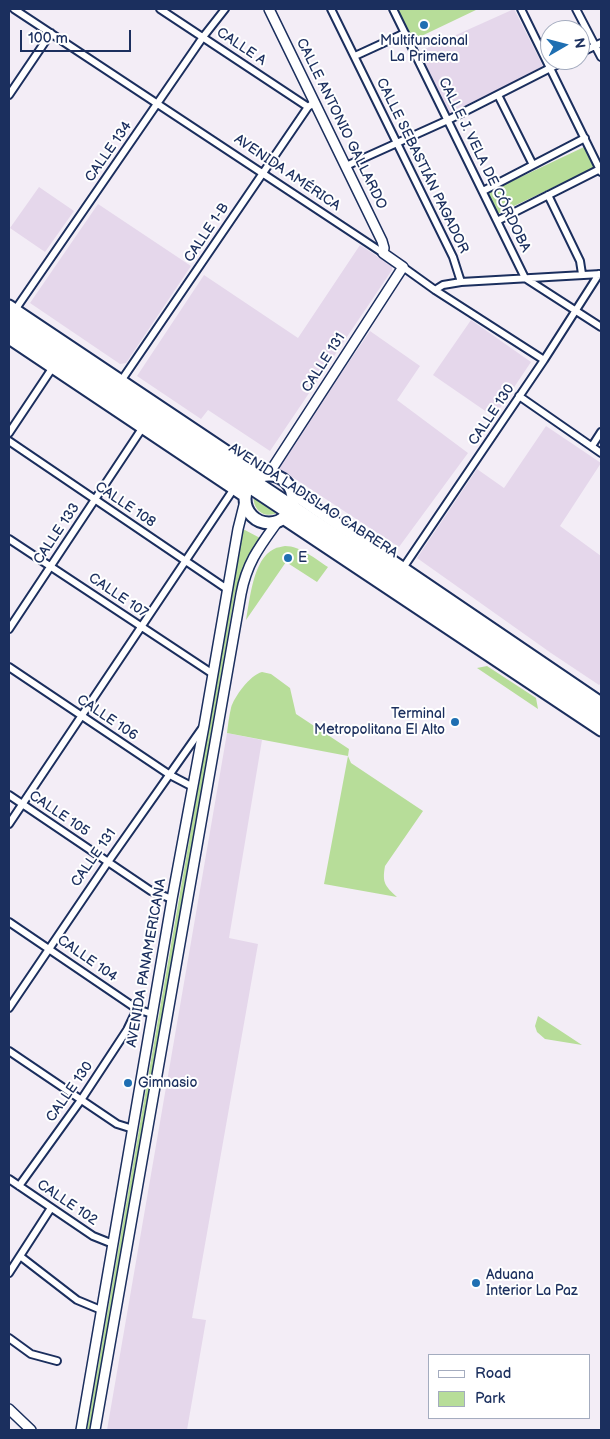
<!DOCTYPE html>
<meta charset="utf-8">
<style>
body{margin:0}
#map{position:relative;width:610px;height:1439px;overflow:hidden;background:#f3edf6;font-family:"Balsamiq Sans",sans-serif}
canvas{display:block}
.frame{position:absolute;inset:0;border:10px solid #1b2f5e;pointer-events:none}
.legend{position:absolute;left:428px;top:1354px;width:162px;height:65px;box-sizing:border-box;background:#fff;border:1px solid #a4acbf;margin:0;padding:6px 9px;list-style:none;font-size:15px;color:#1b2f5e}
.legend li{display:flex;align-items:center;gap:10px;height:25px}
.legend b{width:25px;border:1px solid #a4acbf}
.north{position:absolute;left:540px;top:20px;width:50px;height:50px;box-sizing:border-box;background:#fff;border:1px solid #a4acbf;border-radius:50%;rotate:82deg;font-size:14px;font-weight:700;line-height:20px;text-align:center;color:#1b2f5e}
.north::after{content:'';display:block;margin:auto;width:18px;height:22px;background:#1f6fb2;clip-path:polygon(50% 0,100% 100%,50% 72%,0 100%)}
.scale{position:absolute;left:20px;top:30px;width:111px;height:22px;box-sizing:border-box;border:2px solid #1b2f5e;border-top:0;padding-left:6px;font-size:15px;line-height:18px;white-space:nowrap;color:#1b2f5e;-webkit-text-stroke:4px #fff;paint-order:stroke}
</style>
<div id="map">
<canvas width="610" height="1439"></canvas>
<div class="frame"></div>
<ul class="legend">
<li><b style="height:6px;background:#fff"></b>Road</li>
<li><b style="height:14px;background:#b7dd99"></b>Park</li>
</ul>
<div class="north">N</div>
<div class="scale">100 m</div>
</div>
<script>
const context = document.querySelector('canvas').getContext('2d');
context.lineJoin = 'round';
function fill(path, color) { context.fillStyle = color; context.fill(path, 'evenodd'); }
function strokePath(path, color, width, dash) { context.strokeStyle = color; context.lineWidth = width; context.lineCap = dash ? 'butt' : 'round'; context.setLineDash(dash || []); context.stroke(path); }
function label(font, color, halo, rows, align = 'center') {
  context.font = font + ' "Balsamiq Sans",sans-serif'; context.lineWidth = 4; context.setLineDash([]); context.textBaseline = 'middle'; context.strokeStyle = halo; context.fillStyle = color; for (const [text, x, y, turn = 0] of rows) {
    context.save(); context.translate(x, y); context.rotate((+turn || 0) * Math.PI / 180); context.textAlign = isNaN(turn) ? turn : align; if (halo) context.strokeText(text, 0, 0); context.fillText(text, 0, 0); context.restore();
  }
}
const built = new Path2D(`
 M514,9l30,59 -93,48 -3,-1 -32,-62z
 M39,187l35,24 -29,41 -35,-24z
 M98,204l93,62 -65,97 -6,1 -90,-61z
 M360,245l32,21v4l-122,181 -62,-41 -7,9 -64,-43 67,-101 94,63z
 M471,320l60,42 -37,55 -61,-42z
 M370,331l50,35 -23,34 71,53 -69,94 -122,-80z
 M546,426l55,37 -41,63 41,30v127l-2,2 -48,-32 -134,-95 60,-89 27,19z
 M227,733l35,7 -33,198 29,6 -66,374 14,2 -19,110h-80z`);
const green = new Path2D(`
 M396,9h82l-67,32z
 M584,147l10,21 -99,47 -10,-21z
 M254,494l26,17c-14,10 -29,-1 -26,-17z
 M243,529l17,9 -15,26 -10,29 -143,837h-5z
 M285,546c16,0 30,13 43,21l-11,15 -31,-20 -40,58c4,-21 7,-61 28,-71 3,-2 8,-2 11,-3z
 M487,666l49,32 2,11 -61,-41z
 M262,672l9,2 19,14 6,26 53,35 -1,7 3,7 72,48 -38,55c-3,17 0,20 12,31l-73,-13 24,-128 -121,-23c1,-8 2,-17 4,-25 3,-11 19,-33 31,-36z
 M538,1016l44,29 -37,-6 -8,-7 -2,-6z`);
const street = new Path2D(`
 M14,9l369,244
 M160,9l148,98
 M331,9l122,248 8,25
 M393,9l132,269 76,49
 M521,9l80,163
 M576,9l25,48
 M580,53l21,-10
 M355,56l50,-23
 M9,95l42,-62
 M498,95l35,70
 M346,166l102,-46 118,-60
 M483,191l102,-53
 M548,195l32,66 2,13
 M497,221l103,-52
 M403,267l32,23 109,70
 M435,290l8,-5 18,-3 140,-8
 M15,310l188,-273 22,-28
 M121,381l187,-274 7,-5
 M519,396l82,57
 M9,433l44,-66
 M9,441l218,148
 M592,446l9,-14
 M9,539l204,135
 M403,568l141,-208 55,-86
 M9,629l134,-202
 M9,667l161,108 23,12
 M9,795l142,96 21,8
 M9,824l226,-337
 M9,922l128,87 15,5
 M9,1008l99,-146 95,-135
 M9,1051l108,73 16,5
 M9,1179l84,57 20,8
 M19,1186l62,-86 46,-70 10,-21
 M20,1256l57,44 24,10
 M9,1273l42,-65
 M9,1338l22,16 26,7`);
const secondary = new Path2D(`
 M268,475l135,-208 -20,-14 1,-5 -2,-7 -113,-232
 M9,1409l22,21
 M81,1430l91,-531 32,-173 34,-197 7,-28
 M95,1430l146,-836c6,-32 19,-48 37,-73`);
const primary = new Path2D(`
 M9,317l592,394
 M9,328l592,393`);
const highway = new Path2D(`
 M9,306l254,170
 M9,338l236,158
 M245 499a24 24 0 1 1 48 0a24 24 0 1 1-48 0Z
 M292,493l309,210
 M283,518l318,212`);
const markers = [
 [424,25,5,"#1f6fb2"],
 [288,558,5,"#1f6fb2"],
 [455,722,5,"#1f6fb2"],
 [128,1083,5,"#1f6fb2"],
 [476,1283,5,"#1f6fb2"]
];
const poiNames = [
 ["Multifuncional",424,41,"center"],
 ["La Primera",424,57,"center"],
 ["E",298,558],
 ["Terminal",445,714,"right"],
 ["Metropolitana El Alto",445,730,"right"],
 ["Gimnasio",138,1083],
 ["Aduana",486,1275],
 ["Interior La Paz",486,1291]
];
const streetNames = [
 ["CALLE A",241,47,34],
 ["CALLE ANTONIO GALLARDO",341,124,64],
 ["CALLE 134",109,152,-55],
 ["CALLE J. VELA DE CÓRDOBA",484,165,64],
 ["CALLE SEBASTIÁN PAGADOR",422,166,64],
 ["AVENIDA AMÉRICA",287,173,34],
 ["CALLE 1-B",207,233,-56],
 ["CALLE 131",324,363,-57],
 ["CALLE 130",492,415,-56],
 ["AVENIDA LADISLAO CABRERA",313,501,33],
 ["CALLE 108",125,505,34],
 ["CALLE 133",57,534,-56],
 ["CALLE 107",118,596,34],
 ["CALLE 106",107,718,34],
 ["CALLE 105",59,814,34],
 ["CALLE 131",94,858,-55],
 ["CALLE 104",87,959,35],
 ["AVENIDA PANAMERICANA",147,963,-80],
 ["CALLE 130",70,1092,-55],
 ["CALLE 102",67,1203,34]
];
fill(built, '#e5d7eb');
fill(green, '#b7dd99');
strokePath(street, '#1b2f5e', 10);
strokePath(secondary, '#1b2f5e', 12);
strokePath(primary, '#1b2f5e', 14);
strokePath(highway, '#1b2f5e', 15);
strokePath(street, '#fff', 6);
strokePath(secondary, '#fff', 9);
strokePath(primary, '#fff', 10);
strokePath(highway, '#fff', 11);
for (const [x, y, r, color] of markers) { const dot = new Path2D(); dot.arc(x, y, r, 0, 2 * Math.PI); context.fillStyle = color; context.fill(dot); strokePath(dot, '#fff', 2); }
label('14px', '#1b2f5e', '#fff', poiNames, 'left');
label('14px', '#1b2f5e', '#fff', streetNames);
</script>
